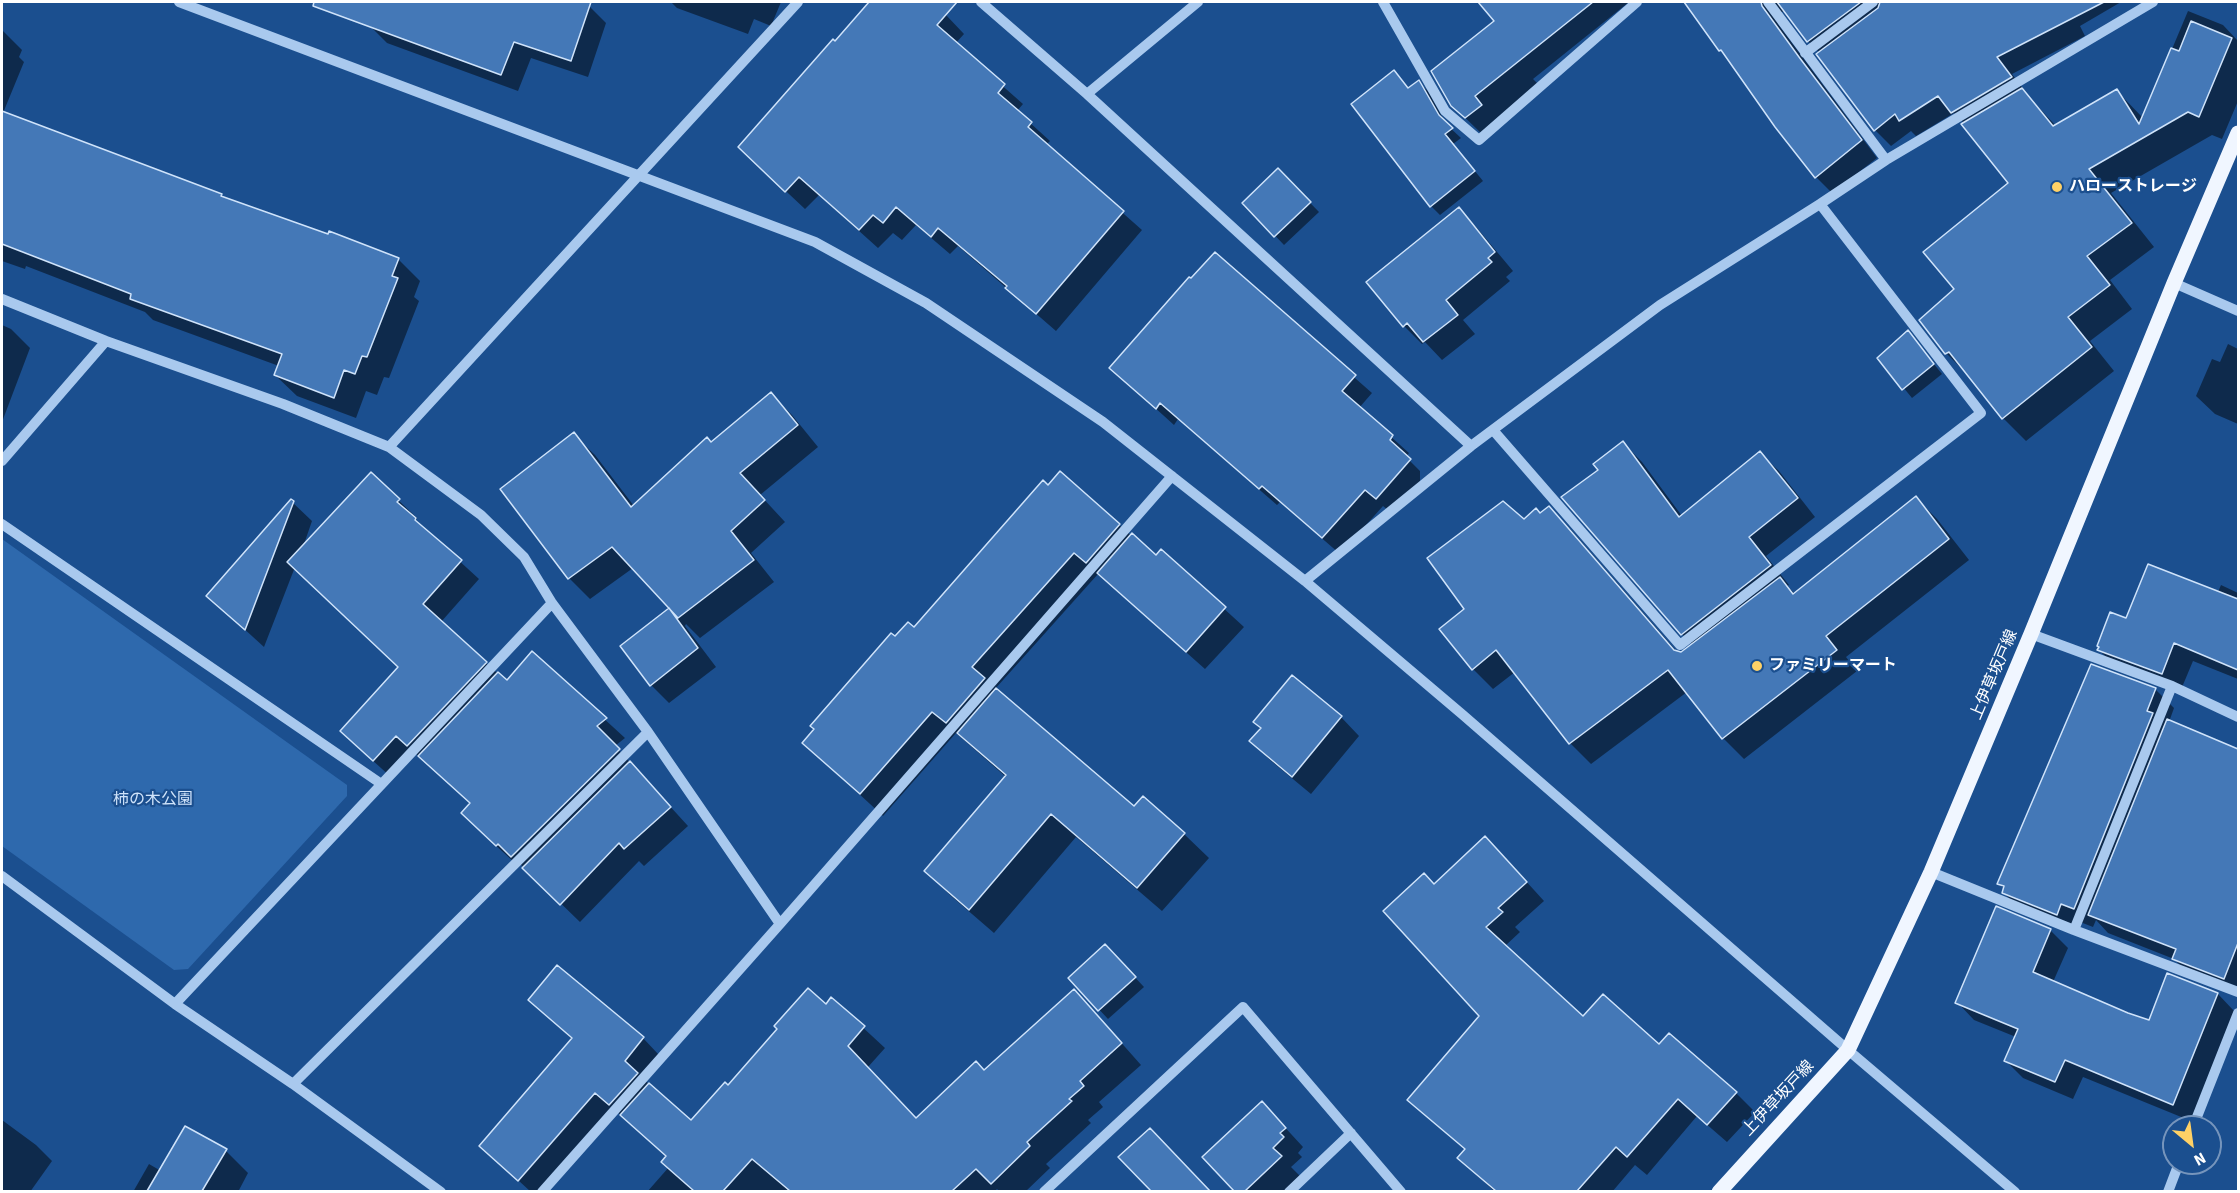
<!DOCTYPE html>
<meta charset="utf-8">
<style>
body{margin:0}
#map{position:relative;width:2240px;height:1193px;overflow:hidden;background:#1b4f8f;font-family:"Source Sans 3",sans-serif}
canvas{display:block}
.frame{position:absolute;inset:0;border:3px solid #fff;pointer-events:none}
.north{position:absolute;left:2162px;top:1115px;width:60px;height:60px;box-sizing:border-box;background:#1b4f8f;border:2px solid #7695bc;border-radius:50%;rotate:151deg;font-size:16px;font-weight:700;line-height:24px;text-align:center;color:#fff}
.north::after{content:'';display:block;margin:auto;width:21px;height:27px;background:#ffd166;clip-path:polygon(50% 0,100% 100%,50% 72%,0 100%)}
</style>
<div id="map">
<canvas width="2240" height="1193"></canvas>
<div class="frame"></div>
<div class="north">N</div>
</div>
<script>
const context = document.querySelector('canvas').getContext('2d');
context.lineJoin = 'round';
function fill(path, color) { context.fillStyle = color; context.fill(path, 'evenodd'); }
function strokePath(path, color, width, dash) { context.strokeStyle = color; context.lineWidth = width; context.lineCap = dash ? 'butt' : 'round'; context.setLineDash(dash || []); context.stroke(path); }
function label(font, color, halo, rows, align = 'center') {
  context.font = font + ' "Source Sans 3","Noto Sans JP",sans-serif'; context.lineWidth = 4.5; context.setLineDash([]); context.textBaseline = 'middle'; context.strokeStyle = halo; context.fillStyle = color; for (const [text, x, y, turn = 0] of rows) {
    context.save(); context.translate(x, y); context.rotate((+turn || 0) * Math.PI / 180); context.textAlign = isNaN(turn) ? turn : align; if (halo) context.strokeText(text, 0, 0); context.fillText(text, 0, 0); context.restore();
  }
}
const green = new Path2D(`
 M2,539l345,246v11l-159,173 -14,1 -172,-124z`);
const shadow = new Path2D(`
 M380,2h194l15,4 17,17 -18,54 -57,-19 -13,33 -131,-48 -17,-17z
 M671,2h110l-10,24 -17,-7 -6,15 -71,-26z
 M871,2h59l16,13 18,19 -9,10 68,60 -6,7 33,30 -4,4 96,85 -86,101 -98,-85 -8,8 -34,-29 -14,15 -9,-7 -15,15 -59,-53 -14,14 -47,-44 77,-122z
 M1505,2h124l-96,77 8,8 -59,47 -30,-29 44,-83 -6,-8z
 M1686,2h435l-41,24 5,10 -73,38 15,20h-1l30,32 61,-35 26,27 45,-107 35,14 15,16v60l-16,38 -10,-4 -101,58 43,54 -44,33 22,29 -42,32 24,30 -88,70 -23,-23 -33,-41 -24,-24 -25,-32 35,-32 54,-106 -45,-59 -11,-11 -38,23 -5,-5 -20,15 -16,-16 -55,-77 -12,-12 -22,-30 -5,1 -4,5 1,7 99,134 -45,35 -16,-16z
 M2,30l20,20 -3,7 5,5 -21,51 218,82 3,4 174,60 22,22 -6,16 5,4 -30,77 -5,-1 -7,18 -11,-4 -10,27 -59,-22 -22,-21 4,-9 -126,-46 -8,-8 -119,-46 -1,3 -23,-8z
 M1394,72l16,17 8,-7 10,9 18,33 15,14 -8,6 30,37 -43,34 -9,-9z
 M1278,170l41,42 -35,33 -40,-42z
 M1459,209l18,19 36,43 -7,6 4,4 -47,39 12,14 -33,26 -17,-18 -3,2 -18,-18z
 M1215,255l157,138 -13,15 50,45 -3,4 14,14v13l-26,31 -11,-9 -43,48 -60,-52 -3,3 -99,-86 -4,6 -63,-57z
 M2,325l9,4 19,19 -28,74z
 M1908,332l34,42 -30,24 -33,-40z
 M2228,344l10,5v75l-23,-10 -19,-18 16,-37 8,3z
 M771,394l21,21 26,32 -58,48 25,27 -34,31 23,29 -74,56 -14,-14 -1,2 31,41 -47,36 -18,-18 25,-71 -43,-46 -43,31 -21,-21 4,-144 22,21 39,51z
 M1623,443l19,19 40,54 78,-63 19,18 36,46 -49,39 23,29 -2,1 8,8 121,-96 21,21 32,41 -123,97 11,14 -113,88 -21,-21 -36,-46 -96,72 -21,-21 -55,-71 -22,17 -20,-20 -7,-60 58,-88 25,-13 21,21 108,124 3,1 12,-9 -11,-11 -82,-164z
 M371,474l46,44 -1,2 16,16 47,43 -38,43 66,60 33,-22 85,78 -10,8 73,80 -44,40 -5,-5 -59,61 -63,-61 -2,2 -34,-31 -10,-28 -56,-51 -23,25 -32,-29 40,-82 -105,-100 -31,80 -56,-51 83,-95 21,20 -9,26z
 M1048,487l71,38 37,32 5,-6 83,76 -39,42 -107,-95 -103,115 139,119 9,-10 41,36 25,24 -47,53 -86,-74 -82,96 -44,-38 -24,-24 80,-94 -50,-44 -73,83 -79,-73 91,-105 19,-9z
 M2221,585l17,8v86l-45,-18 -13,31 -63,-24 -18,-18 28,-30 91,-28z
 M2092,666l64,24 18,18 -5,14 69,29v244l-46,-18 -18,-18 -66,-26 -12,-13 -3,7 -13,-5 -4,11 -54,-22 -19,-19 2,-3 -6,-6z
 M1341,717l18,19 -48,58 -41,-34 -19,-19 11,-12z
 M1504,857l40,44 -29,26 5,5 -15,14 79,72 75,28 10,-11 67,58 19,19 -28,30 -30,-26 -50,59 -12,-10 -23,27h-117l-36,-34 7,-8 -57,-50 72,-84 -47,-131z
 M2050,930l18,18 -15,34 96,40 19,-47 50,19 17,18 -44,109 -108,-44 -10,22 -50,-21 -17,-17 10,-24 -42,-17 -17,-18z
 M1114,955l30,32 -36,32 -38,-41z
 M832,999l53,49 -17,19 49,53 67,-49 110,-59 47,53 -42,37 4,5 -15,13 3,3 -45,41 4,4 -25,24h-25l-3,-3 -3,3h-347l22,-25 -2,-10 -54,-49 -73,84h-9l-50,-46 92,-106 -43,-40 113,38 16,17 -18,22 50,45 37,-35 98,-81z
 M2,1120l34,25 16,16 -22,31h-28z
 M1280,1122l23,25 -5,6 4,4 -11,10 9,9 -17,16h-47l-32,-34z
 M1169,1148l40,44h-56l-33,-35z
 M226,1151l22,22 -10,19h-105l16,-28 12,7z`);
const building = new Path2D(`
 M314,2h277l-20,59 -57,-19 -13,33 -188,-69z
 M869,2h88l-20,23 68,59 -7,9 34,29 -4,5 96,84 -88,103 -31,-26 2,-2 -69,-58 -7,9 -35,-30 -13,16 -10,-8 -14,15 -60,-53 -14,15 -47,-45 95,-108 2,2z
 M1478,2h115l-118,94 7,9 -17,13 -14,-12 -20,-35 63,-50z
 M1684,2h77l1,4 37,51 63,83 -47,38 -40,-51 -54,-77 -2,1z
 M1777,2h84l-54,40z
 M1880,2h224l-107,55 15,20 -61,36 -13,-17 -39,25 -4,-7 -21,17 -58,-77 62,-46z
 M2191,21l41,17 -33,79 -11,-5 -99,57 43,54 -45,33 23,29 -42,32 24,30 -90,72 -53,-67 -4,2 -26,-34 35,-31 -31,-37 85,-69 -47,-59 61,-36 31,38 64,-37 22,35 32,-76 8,3z
 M1394,70l14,18 11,-8 20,35 14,13 -8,6 30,37 -45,36 -79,-103z
 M2,111l220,83 -1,2 107,38 1,-3 70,27 -7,18 6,2 -31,79 -5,-1 -7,18 -11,-4 -10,28 -60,-23 8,-21 -152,-55 1,-5 -129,-50z
 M1278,168l33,34 -37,35 -32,-34z
 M1459,207l36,45 -7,6 4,4 -46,38 12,15 -35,27 -16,-19 -4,4 -37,-45z
 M1215,252l141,123 -14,16 51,44 -3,5 21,19 -35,40 -11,-9 -43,48 -60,-52 -3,3 -99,-86 -4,6 -47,-41 80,-91 2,1z
 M1908,330l26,34 -32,26 -25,-32z
 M771,392l27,33 -58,48 25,27 -34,31 23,29 -76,58 -66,-71 -44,32 -68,-90 74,-57 57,75 76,-70 4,5z
 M1623,441l56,76 81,-66 38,47 -49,39 22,28 -90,70 -120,-138 37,-27 -5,-6z
 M1060,471l60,53 -34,39 -12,-10 -102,114 13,11 -39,45 -14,-11 -72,82 -58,-51 12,-14 -4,-3 81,-93 4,3 13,-14 6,5 129,-147 5,5z
 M371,472l29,27 -3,3 19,16 -1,2 47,40 -39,44 64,58 -80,84 -11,-10 -23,25 -33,-30 58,-64 -111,-105z
 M1916,496l33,43 -123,97 11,14 -115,89 -54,-69 -99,74 -73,-94 -24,20 -33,-41 25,-20 -37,-51 76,-57 21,18 12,-11 4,5 9,-7 125,144 7,2 99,-75 13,17z
 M291,499l3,2 -49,129 -39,-34z
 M1132,533l24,22 5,-6 65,58 -40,45 -89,-79z
 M2148,564l90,35v71l-64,-27 -12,31 -65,-24 2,-3 -2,-1 13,-34 16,6z
 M669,608l29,40 -48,38 -30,-40z
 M532,651l75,67 -10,8 23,23 -109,108 -13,-13 -2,2 -35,-33 9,-10 -52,-47 80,-84 9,8z
 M2091,664l65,24 -9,23 6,2 -79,196 -13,-5 -4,11 -55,-22 2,-7 -7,-2z
 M1292,675l50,41 -50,61 -43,-36 12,-13 -8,-6z
 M996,688l138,118 9,-10 42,37 -48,55 -86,-74 -82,96 -45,-39 82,-96 -49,-42z
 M2167,719l71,30v194l-14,36 -52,-20 4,-10 -88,-34z
 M630,761l41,46 -47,42 -5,-6 -59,62 -38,-37z
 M1485,836l42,46 -29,26 5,4 -17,15 97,89 20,-22 56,50 10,-11 68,59 -30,33 -29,-26 -51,58 -11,-10 -39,44h-81l-39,-33 8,-9 -58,-49 72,-84 -96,-105 41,-38 10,11z
 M1996,906l55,23 -18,43 95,41 21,7 18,-47 51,20 -45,112 -108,-45 -10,22 -51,-21 14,-32 -63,-26z
 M1105,944l31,33 -38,34 -30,-33z
 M557,965l87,72 -19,24 13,12 -29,32 -14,-12 -77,88 -39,-35 93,-108 -44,-38z
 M808,988l18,16 5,-7 34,29 -17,20 68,72 60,-57 8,9 90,-81 48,54 -42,38 4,5 -15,13 3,2 -45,41 3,4 -39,38 -15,-15 -24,22h-162l-38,-32 -29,32h-29l-33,-29 5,-6 -46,-41 29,-32 42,37 34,-38 3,3 49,-56 -3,-3z
 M1262,1101l24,27 -6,5 4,4 -11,11 9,8 -37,35h-11l-32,-34z
 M185,1126l42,23 -25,42h-55z
 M1150,1128l60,63h-59l-33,-34z`);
const minor = new Path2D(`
 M179,2l636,240 111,61 177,119 202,159 158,134 385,335 167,142
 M981,2l106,92 384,352
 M1383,2l62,109 34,29 158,-138
 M1768,2l118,158
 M1805,53l68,-51
 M1087,94l111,-92
 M2174,283l64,28
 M2,299l104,42 177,63 106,43 92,68 43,42 28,46 96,129 132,192
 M1493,430l187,215 301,-232 -161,-209
 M389,447l409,-445
 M2,461l104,-120
 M2,524l378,259
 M1305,581l166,-135 189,-141 160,-101 66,-44 267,-158
 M2031,634l141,52 66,31
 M1931,872l143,58 164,62
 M2,876l173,128 118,80 148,108
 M2074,930l98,-244
 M175,1004l377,-401
 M293,1084l355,-352
 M2193,1127l45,-114
 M542,1192l238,-268 392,-448
 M1044,1192l199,-185 158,185
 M1289,1192l62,-59
 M2168,1192l11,-29`);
const major = new Path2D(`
 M1719,1192l129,-142 83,-178 100,-238 143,-351 64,-150`);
const markers = [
 [2057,187,6,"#ffd166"],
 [1757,666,6,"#ffd166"]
];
const poiNames = [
 ["ハローストレージ",2069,187],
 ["ファミリーマート",1769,666]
];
const streetNames = [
 ["上伊草坂戸線",1995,675,-67],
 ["上伊草坂戸線",1779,1099,-47]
];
const parkNames = [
 ["柿の木公園",153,800]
];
fill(green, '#2e69ad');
fill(shadow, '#0007');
fill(building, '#4478b7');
strokePath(building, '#cfe3fa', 1.5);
strokePath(minor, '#a9c9ee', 10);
strokePath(major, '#f0f6ff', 15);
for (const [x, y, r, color] of markers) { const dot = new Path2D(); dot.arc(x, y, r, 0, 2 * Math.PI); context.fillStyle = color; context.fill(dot); strokePath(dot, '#1b4f8f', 2); }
label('bold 16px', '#fff', '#1b4f8f', poiNames, 'left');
label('16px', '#fff', '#1b4f8f', streetNames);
label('16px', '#cfe3fa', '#1b4f8f', parkNames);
</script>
